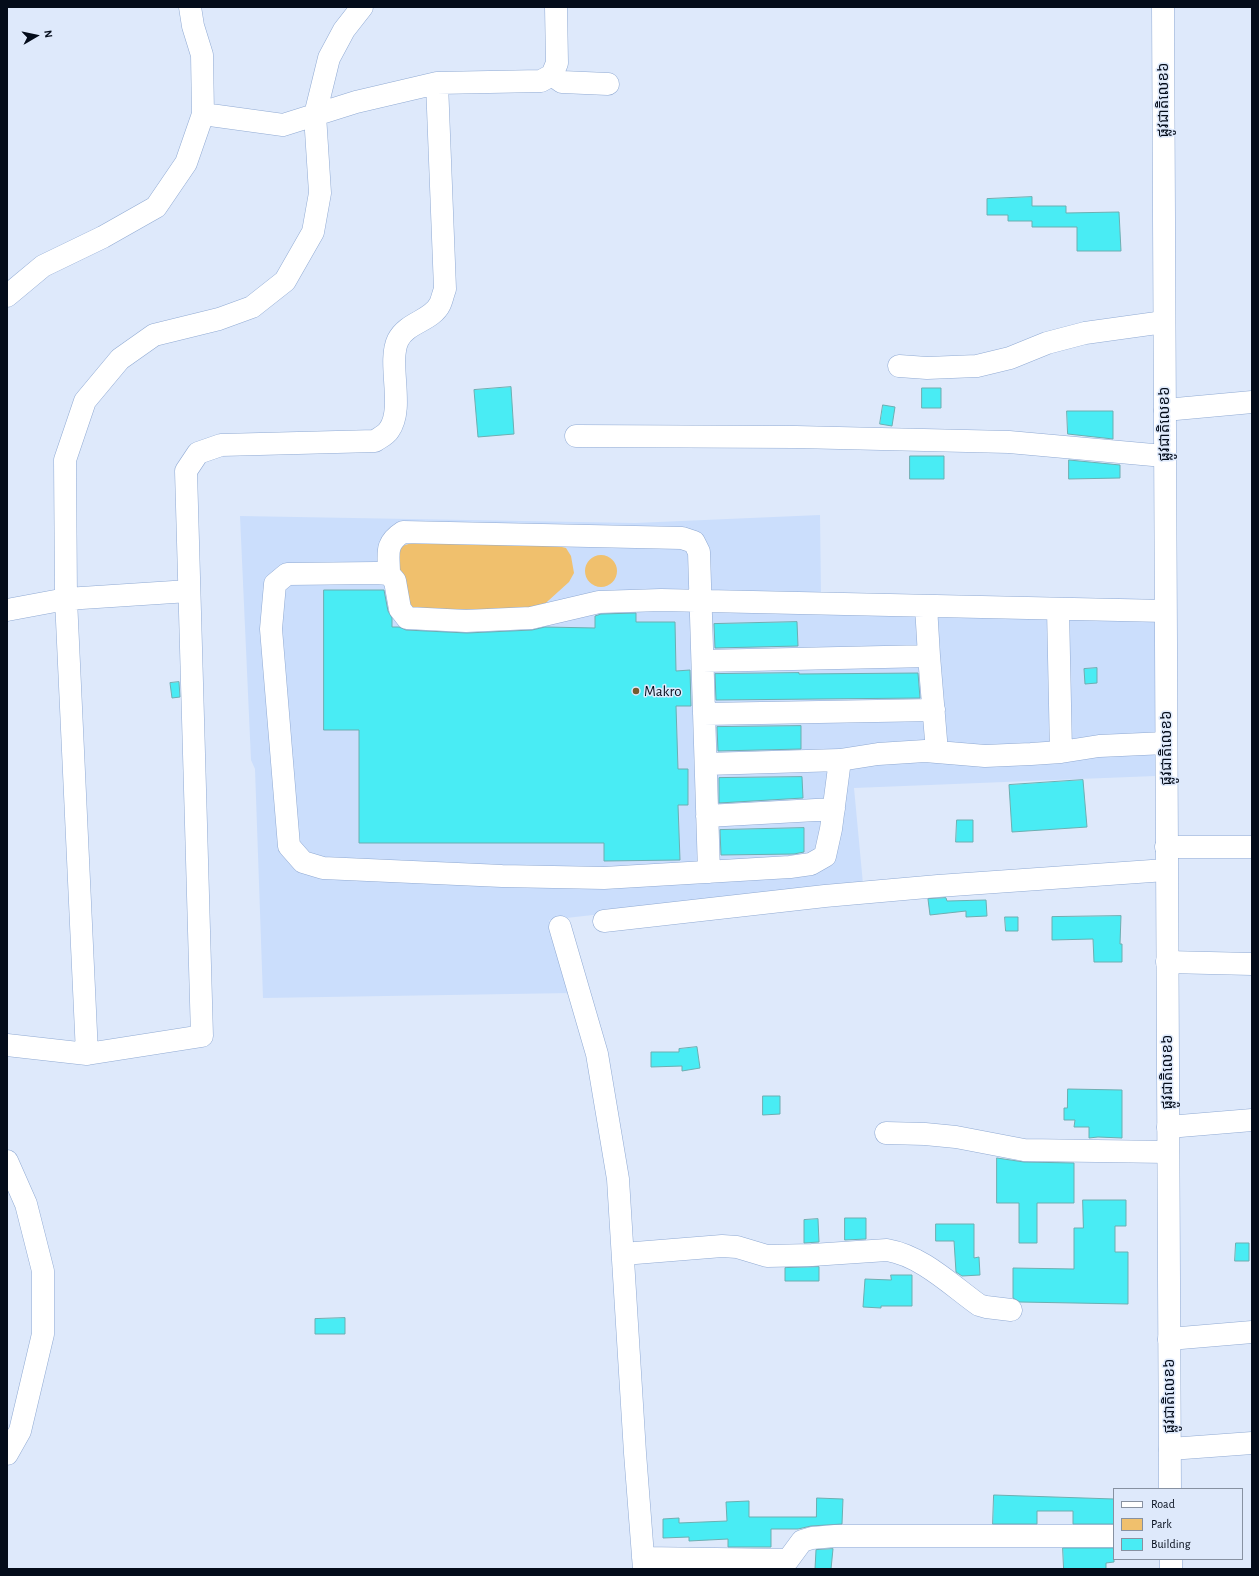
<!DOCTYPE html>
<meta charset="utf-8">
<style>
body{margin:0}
#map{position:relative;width:1259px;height:1576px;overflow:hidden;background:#dee9fb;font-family:"Alegreya Sans",sans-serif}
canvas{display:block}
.frame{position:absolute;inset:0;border:8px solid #040c1a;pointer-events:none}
.legend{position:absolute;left:1113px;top:1488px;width:130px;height:72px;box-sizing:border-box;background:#dee9fb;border:1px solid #8791a1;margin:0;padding:5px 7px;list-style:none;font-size:12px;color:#040c1a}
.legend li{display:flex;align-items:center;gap:8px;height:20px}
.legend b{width:20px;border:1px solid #8791a1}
.north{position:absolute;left:16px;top:16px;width:40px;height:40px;-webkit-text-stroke:3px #dee9fb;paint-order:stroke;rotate:81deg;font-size:11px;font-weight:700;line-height:16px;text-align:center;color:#040c1a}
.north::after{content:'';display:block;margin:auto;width:14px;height:18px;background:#040c1a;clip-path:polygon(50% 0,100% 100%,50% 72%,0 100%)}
</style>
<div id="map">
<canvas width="1259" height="1576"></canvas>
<div class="frame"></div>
<ul class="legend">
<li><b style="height:5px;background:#fff"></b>Road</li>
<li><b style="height:11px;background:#f0c06d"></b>Park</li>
<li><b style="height:11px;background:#49ecf4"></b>Building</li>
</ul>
<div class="north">N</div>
</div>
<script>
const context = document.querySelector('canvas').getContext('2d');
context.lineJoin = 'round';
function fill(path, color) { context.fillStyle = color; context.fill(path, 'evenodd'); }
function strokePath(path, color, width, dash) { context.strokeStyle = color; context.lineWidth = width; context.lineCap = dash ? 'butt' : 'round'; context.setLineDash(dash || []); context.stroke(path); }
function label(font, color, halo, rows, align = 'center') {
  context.font = font + ' "Alegreya Sans","Noto Sans Khmer",sans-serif'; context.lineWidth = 3; context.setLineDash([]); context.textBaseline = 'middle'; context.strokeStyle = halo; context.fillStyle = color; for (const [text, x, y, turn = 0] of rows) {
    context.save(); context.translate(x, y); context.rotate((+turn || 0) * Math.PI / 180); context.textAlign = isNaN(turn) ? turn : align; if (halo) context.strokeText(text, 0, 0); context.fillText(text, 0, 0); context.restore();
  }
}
const built = new Path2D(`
 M820,515l1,79 334,5v177l-301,12 9,96 -314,36 23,73 -309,5 -8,-229 -4,-9 -11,-244 395,7z`);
const green = new Path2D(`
 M412,543l146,3 8,2 5,8 3,17 -5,9 -31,28 -121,-1 -10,-3c-7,-18 -14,-42 -5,-60z
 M585 571a16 16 0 1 1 32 0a16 16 0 1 1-32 0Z`);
const building = new Path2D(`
 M1032,197v9h34v7l53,-1 2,39h-44v-24h-45v-6h-24v-6h-21v-16z
 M511,387l3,47 -36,3 -4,-47z
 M922,388h19v20h-19z
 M883,405l12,2 -3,19 -12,-2z
 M1067,411h46v28l-45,-5z
 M910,456h34v23h-34z
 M1069,460l51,5v13l-51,1z
 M324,590h60l4,21 4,7v9h7l7,3 61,3 65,-3 13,-3 50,1v-12l6,-2 35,-1v9h39l1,49 14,-1 1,36h-15l2,63h10v36h-10l2,55 -76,1v-18h-245v-113h-35z
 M797,622l1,24 -83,2 -1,-24z
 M1097,668v15l-12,1 -1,-15z
 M799,673v1l119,-1 2,25 -204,2 -1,-26z
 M179,682l1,15 -8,1 -2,-15z
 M801,726v23l-83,2 -1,-24z
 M802,777l1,21 -84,5v-25z
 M1083,780l4,47 -75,5 -3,-47z
 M957,820h16v22h-17z
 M804,828v24l-10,2 -73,1 -1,-25z
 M946,898l1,3 39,-1 1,16 -21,1v-6l-36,4 -2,-16z
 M1121,916l-1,28h2v18h-28l-1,-23 -41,1v-23z
 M1005,917h13v14h-12z
 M697,1047l3,21 -18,3v-5l-31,1v-15h28v-3z
 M1068,1089l54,1v48l-24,-1 -9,1v-11h-15l1,-7h-11v-12h3z
 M763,1096h17v18l-17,1z
 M997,1158l27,4 50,1v40h-37v40h-18v-40h-22z
 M1083,1200h43v26h-11v26h13v52l-108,-2 -7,-4v-30l61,1v-41h9z
 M845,1218h21v21l-21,1z
 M818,1219l1,23 -15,1v-23z
 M936,1224h38v34l5,-1 1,18 -18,1 -6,-4 -2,-31h-18z
 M1236,1243h13v18h-14z
 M819,1267v14h-34v-13z
 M891,1275h21v31h-31v2l-18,-1 2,-28 26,1z
 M345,1318v16h-30v-15z
 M994,1495l120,4v25h-41v-13h-36v13h-44z
 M817,1498l26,1 -1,25 -31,2 -13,3h-27v18h-43v-8l-39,2v-4l-26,1v-19l16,-1v5l48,-2 -1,-19 23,-1v16h67z
 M1063,1548h51v14l-8,1v6h-42z
 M833,1549l-2,20h-16l1,-19z`);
const minor = new Path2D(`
 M552,75l10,7 46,2
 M203,114l80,11 73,-23 81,-19 104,-2 11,-6 5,-12 -1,-56
 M7,296l36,-30 60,-29 53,-30 30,-44 17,-49 -1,-59 -9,-29 -3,-19
 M899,366l28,2 50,-2 33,-8 37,-15 38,-10 79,-11
 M1165,410l87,-8
 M576,436l220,1 213,5 155,14
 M389,574c0,-20 -5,-30 14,-42l279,6 12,4 5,10 10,320
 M926,606l3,50 8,96
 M1058,609l3,143
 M7,610l59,-11 123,-8
 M1165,611l-504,-11 -62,2 -68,16 -65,3 -59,-3 -7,-9 -5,-28 -6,-7 -13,-1 -89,1 -12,10 -4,45 18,217 14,16 20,6 179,8 102,2 186,-11 21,-3 14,-8 6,-27 9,-69 38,-6 47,-3 60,5 46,-2 30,-2 38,-6 67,-3
 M703,661l226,-5
 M704,714l230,-4
 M706,764l134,-4
 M707,816l127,-7
 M1166,847h86
 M604,921l221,-25 113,-10 228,-16
 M560,927l37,127 21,125 17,274 9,116
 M1167,962l85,2
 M7,1045l80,9 115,-18 -16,-565 12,-18 23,-8 154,-4c4,-3 11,-6 14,-11 16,-22 -2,-67 9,-90 9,-18 34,-19 42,-36 2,-4 3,-10 5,-15l-8,-206
 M87,1054l-21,-455 -1,-139 20,-59 35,-42 34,-24 65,-16 33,-12 33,-26 28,-49 7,-39 -5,-78 14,-57 15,-28 18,-23
 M1168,1127l84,-7
 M886,1133l39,1 31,3 68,13 144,2
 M7,1161l19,43 17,67v63l-23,97 -13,23
 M623,1254l99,-8 15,1 30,9 45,-1 75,-5c35,6 64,35 92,55l7,2 25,3
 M1169,1339l83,-7
 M1170,1449l82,-6
 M643,1558l145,2 14,-19 10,-3 23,-2h279`);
const highway = new Path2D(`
 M1163,7l7,1482
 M1171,1559v10`);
const markers = [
 [636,691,4,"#755b2d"]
];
const streetNames = [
 ["ផ្លូវជាតិលេខ៦",1163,100,-90],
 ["ផ្លូវជាតិលេខ៦",1164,424,-90],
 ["ផ្លូវជាតិលេខ៦",1166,748,-90],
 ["ផ្លូវជាតិលេខ៦",1167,1072,-90],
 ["ផ្លូវជាតិលេខ៦",1169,1396,-90]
];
const poiNames = [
 ["Makro",644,691]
];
fill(built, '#cbdefc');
fill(green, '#f0c06d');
fill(building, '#49ecf4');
strokePath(building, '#6daeb1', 1);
strokePath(minor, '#90aad3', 23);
strokePath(highway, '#90aad3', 23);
strokePath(minor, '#fff', 22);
strokePath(highway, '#fff', 22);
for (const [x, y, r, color] of markers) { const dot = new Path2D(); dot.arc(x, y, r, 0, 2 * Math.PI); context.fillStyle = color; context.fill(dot); strokePath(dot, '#dee9fb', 1.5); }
label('15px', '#040c1a', '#dee9fb', streetNames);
label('15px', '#040c1a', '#dee9fb', poiNames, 'left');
</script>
